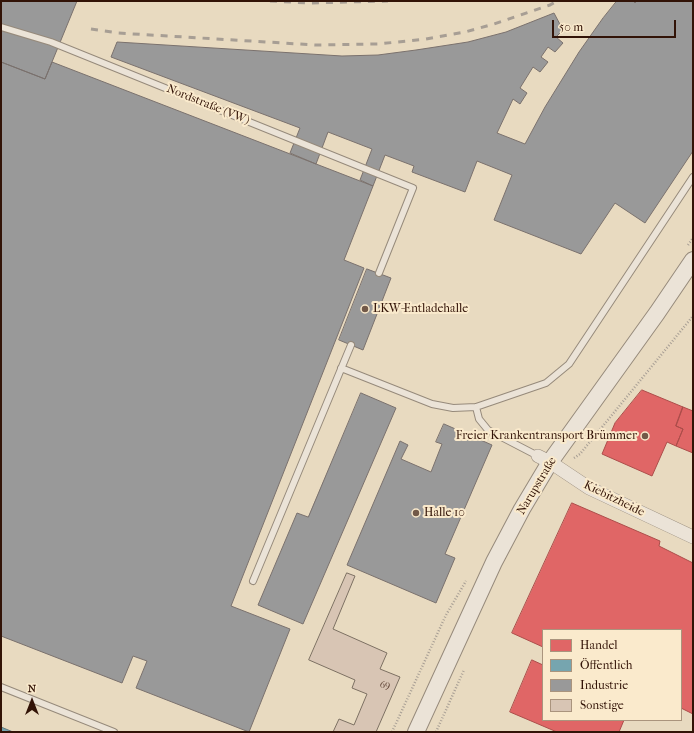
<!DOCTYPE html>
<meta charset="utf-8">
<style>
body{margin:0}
#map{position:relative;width:694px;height:733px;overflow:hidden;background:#e8dac0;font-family:"IM FELL French Canon",serif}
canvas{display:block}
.frame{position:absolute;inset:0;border:2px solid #321307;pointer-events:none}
.legend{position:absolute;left:542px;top:629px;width:140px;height:92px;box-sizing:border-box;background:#faeacc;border:1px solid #aa947d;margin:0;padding:5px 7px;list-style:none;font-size:12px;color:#321307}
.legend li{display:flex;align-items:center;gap:8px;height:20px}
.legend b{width:20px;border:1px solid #aa947d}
.north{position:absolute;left:12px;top:681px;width:40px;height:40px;-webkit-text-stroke:3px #faeacc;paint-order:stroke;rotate:0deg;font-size:11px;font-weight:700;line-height:16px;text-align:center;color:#321307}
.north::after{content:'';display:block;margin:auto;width:14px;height:18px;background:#321307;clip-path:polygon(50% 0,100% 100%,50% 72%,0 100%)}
.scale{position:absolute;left:552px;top:20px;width:124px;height:18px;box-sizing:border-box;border:2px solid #321307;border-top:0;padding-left:5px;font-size:12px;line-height:14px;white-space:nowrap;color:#321307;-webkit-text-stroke:3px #faeacc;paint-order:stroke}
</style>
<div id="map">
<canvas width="694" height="733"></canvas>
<div class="frame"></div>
<ul class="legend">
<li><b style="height:11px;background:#e06666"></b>Handel</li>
<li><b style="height:11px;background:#76a5af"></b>Öffentlich</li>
<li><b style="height:11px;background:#999"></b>Industrie</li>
<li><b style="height:11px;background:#d8c5b4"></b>Sonstige</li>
</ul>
<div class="north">N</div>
<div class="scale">50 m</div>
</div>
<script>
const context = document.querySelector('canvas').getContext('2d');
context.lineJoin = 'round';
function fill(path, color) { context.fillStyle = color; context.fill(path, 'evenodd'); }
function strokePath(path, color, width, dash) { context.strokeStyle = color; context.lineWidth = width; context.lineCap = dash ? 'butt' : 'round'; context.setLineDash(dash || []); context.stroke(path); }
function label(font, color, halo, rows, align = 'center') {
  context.font = font + ' "IM FELL French Canon",serif'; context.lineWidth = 4; context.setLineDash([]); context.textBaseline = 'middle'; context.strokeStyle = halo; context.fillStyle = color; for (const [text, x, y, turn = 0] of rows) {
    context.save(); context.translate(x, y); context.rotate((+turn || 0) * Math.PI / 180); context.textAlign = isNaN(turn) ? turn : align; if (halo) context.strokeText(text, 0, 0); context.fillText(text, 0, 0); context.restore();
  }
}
const shops = new Path2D(`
 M642,390l41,17 -7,19 7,3 -7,17 -9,-4 -15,34 -50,-22 13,-31z
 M683,407l10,4v42l-17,-7 7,-17 -7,-3z
 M572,503l88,38 -1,5 34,17v151l-12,-6v-78h-138v17l-31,-14z
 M532,660l11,5v55h81l-5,12h-62l-47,-20z`);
const public = new Path2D(`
 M1,727l12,5h-12z`);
const industry = new Path2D(`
 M1,1h76l-32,78 -44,-17z
 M617,1h16l2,2 2,-2h56v150l-48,72 -30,-20 -34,51 -87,-34 18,-45 -35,-14 -12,31 -53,-20 2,-6 -29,-11 -12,31 -13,-6 12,-31 -44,-17 -12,32 -26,-11 10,-25 -189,-71 6,-15 225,14 36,-1 38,-5 52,-8 38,-10 48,-19 9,17 -7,7 7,6 -8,9 -7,-5 -7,10 7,5 -8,10 -7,-5 -13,21 7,5 -7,11 -7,-5 -16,34 28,11 20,-37 34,-55 24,-34z
 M1,62l44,17 7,-17 321,124 -29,74 20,8 -133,338 59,23 -41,103 -113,-44 11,-27 -14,-5 -11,27 -121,-47z
 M367,269l24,9 -28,72 -24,-10z
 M361,393l35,15 -93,216 -45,-19 39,-92 11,4z
 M444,424l48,21 -47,109 10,4 -19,45 -89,-38 53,-124 8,4 -7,14 30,13 11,-28 -6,-2z`);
const building = new Path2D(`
 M347,573l8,3 -22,53 54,24 -7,16 20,8 -24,55h-43l6,-13 15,6 13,-31 -15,-6 3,-8 -46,-20z`);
const path = new Path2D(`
 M688,245l5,-7
 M574,458l6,-4 113,-138
 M392,732l54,-117 20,-34
 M436,732l28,-62`);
const service = new Path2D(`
 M1,27l50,15 362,146 -34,85
 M341,368l91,36 21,4 23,-1 70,-24 23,-19 124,-187
 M476,407l3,12 9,11 50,26
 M253,581l98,-236
 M1,687l113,45`);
const minor = new Path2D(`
 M538,456l12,6 39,26 104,49`);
const tertiary = new Path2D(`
 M416,732l78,-170 28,-53 28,-47 107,-149 36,-53`);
const rail = new Path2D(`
 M270,1l38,2 80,-2
 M91,29l27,4 198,12 62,-1 48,-5 39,-7 29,-8 56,-19 7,-4`);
const markers = [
 [365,309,4,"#725948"],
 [645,436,4,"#725948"],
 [416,513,4,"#725948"]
];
const numberNames = [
 ["69",385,686]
];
const streetNames = [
 ["Nordstraße (VW)",208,105,22],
 ["Narupstraße",537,486,-59],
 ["Kiebitzheide",614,499,26]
];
const poiNames = [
 ["LKW-Entladehalle",373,309],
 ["Freier Krankentransport Brümmer",637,436,"right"],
 ["Halle 10",424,513]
];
fill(shops, '#e06666');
strokePath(shops, '#ac4d4a', 1);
fill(public, '#76a5af');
strokePath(public, '#62797d', 1);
fill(industry, '#999');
strokePath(industry, '#7a716d', 1);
fill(building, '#d8c5b4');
strokePath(building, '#7c7062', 1);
strokePath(service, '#968a7b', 8);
strokePath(minor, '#968a7b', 14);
strokePath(tertiary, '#968a7b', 18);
strokePath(path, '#a79e94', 2.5, [1, 2]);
strokePath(service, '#ebe3d7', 6);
strokePath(minor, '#ebe3d7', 13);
strokePath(tertiary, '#ebe3d7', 16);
strokePath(rail, '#a79e94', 3, [7, 7]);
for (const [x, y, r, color] of markers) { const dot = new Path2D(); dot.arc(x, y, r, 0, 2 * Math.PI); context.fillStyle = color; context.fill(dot); strokePath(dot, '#faeacc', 1.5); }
label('10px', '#5c4032', null, numberNames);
label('12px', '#321307', '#faeacc', streetNames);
label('12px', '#321307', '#faeacc', poiNames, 'left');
</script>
